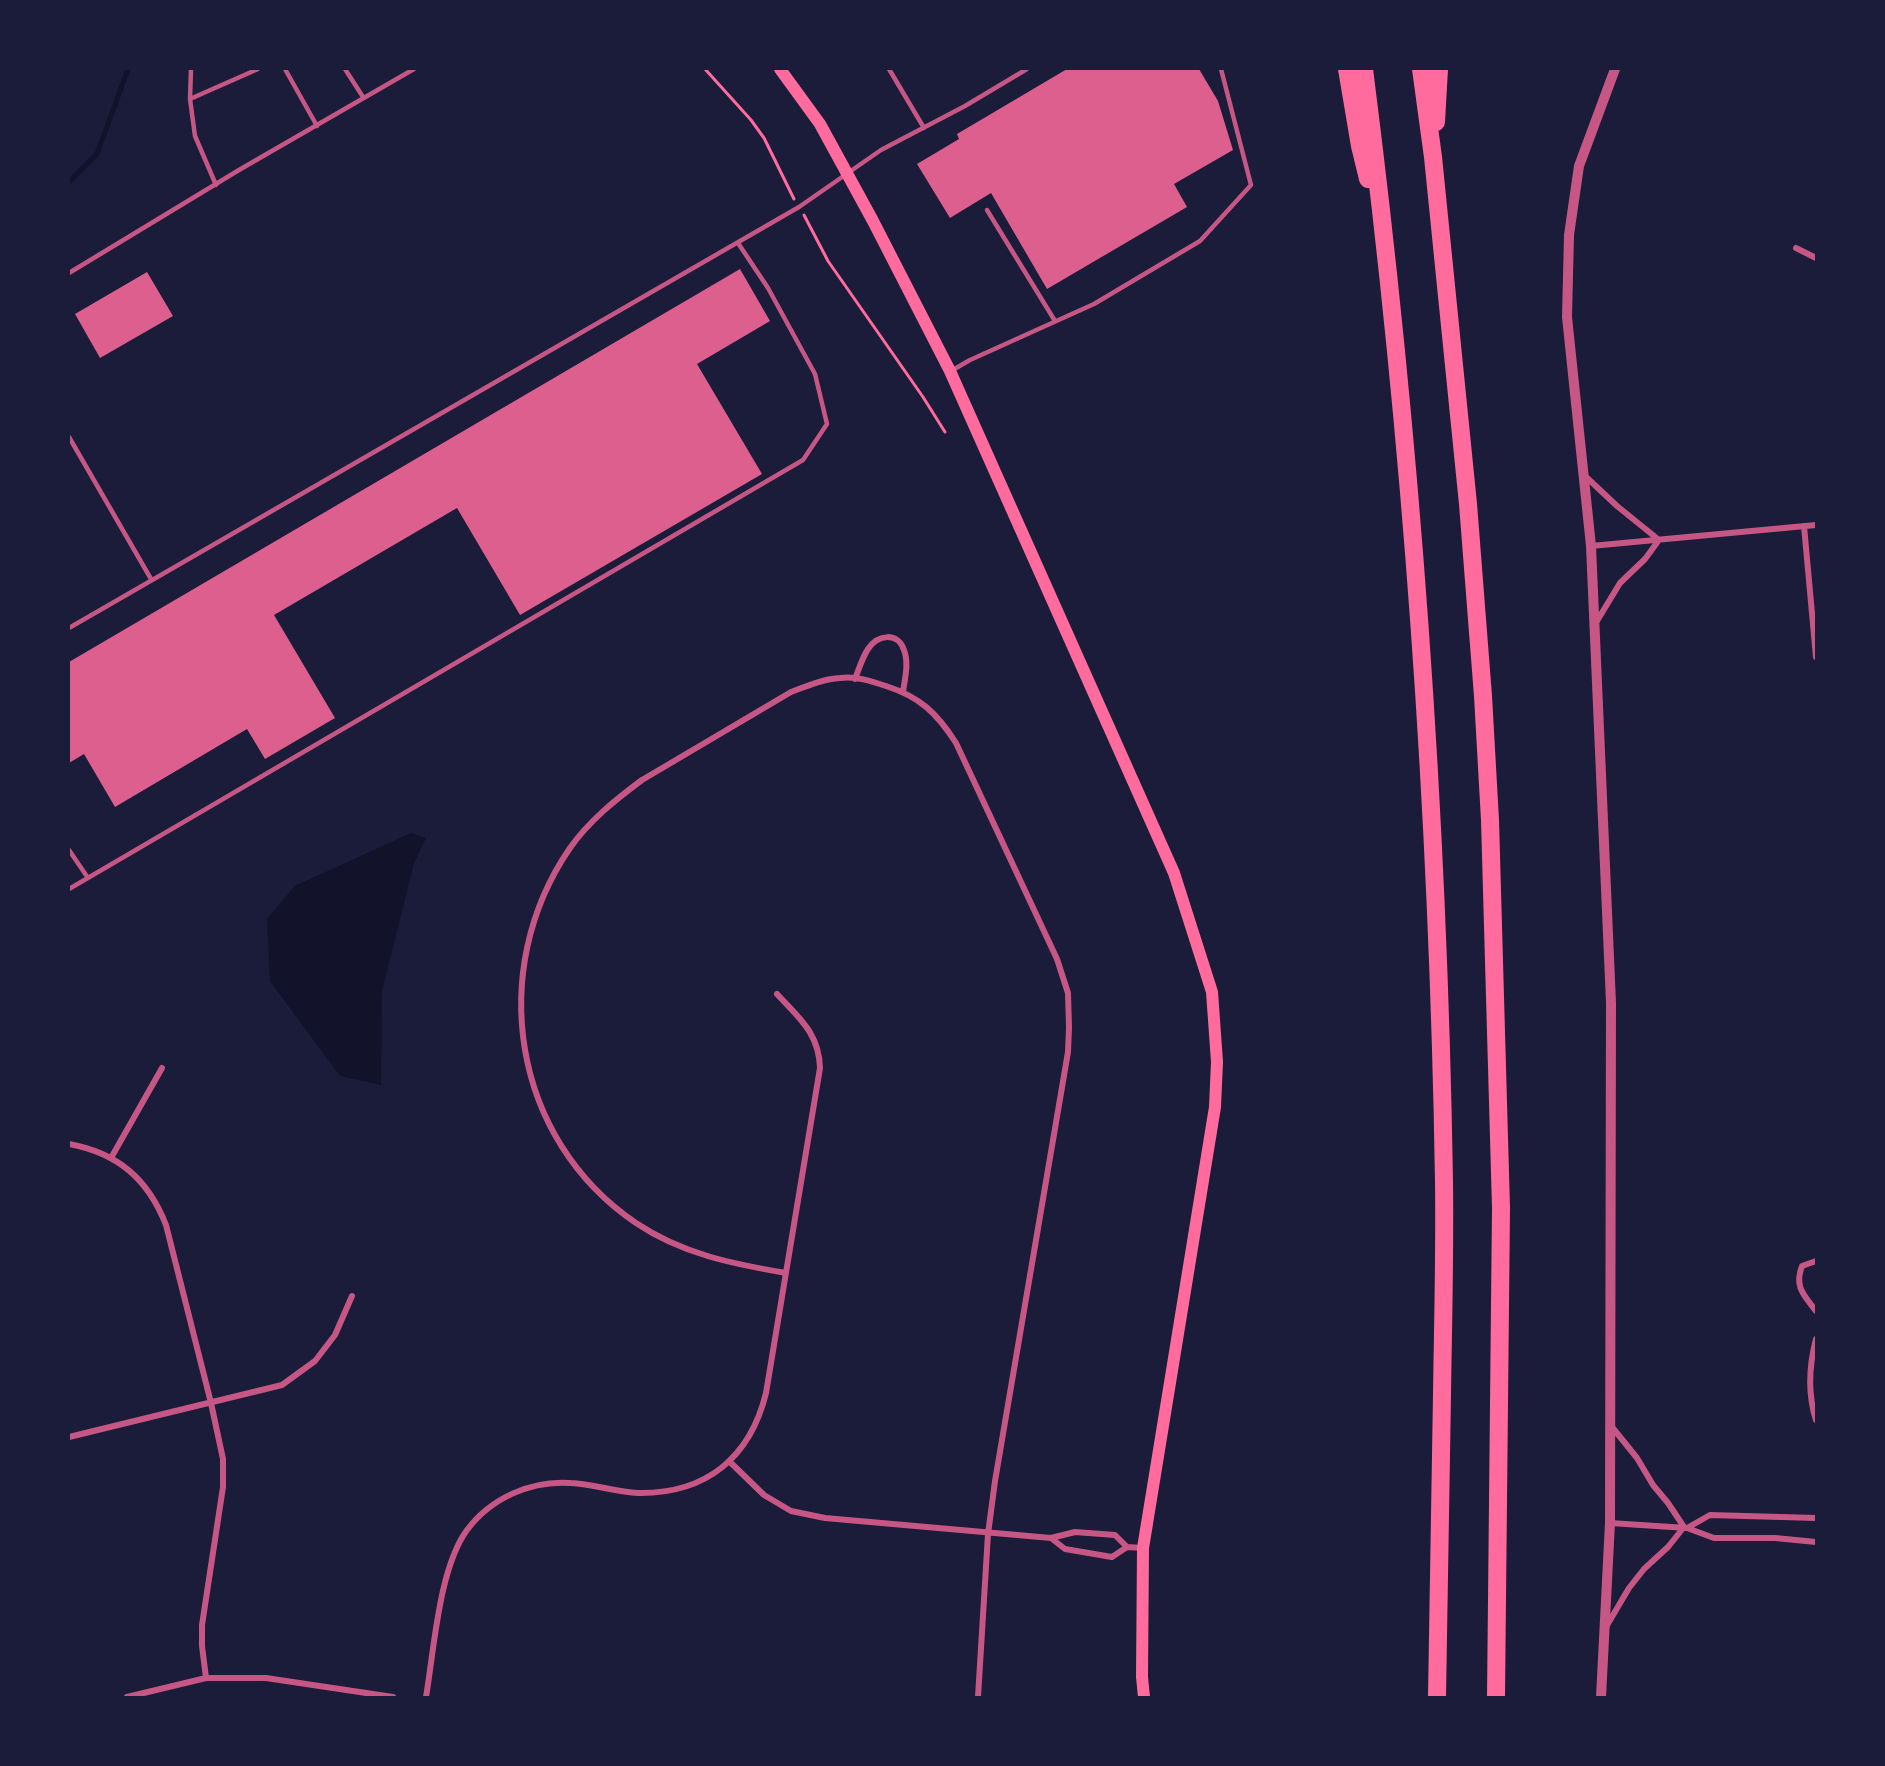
<!DOCTYPE html>
<style>
body{margin:0}
#map{position:relative;width:1885px;height:1766px;overflow:hidden;background:#1b1b3a;font-family:"Roboto Condensed",sans-serif}
canvas{display:block}
.frame{position:absolute;inset:0;border:70px solid #1b1b3a;pointer-events:none}
</style>
<div id="map">
<canvas width="1885" height="1766"></canvas>
<div class="frame"></div>
</div>
<script>
const context = document.querySelector('canvas').getContext('2d');
context.lineJoin = 'round';
function fill(path, color) { context.fillStyle = color; context.fill(path, 'evenodd'); }
function strokePath(path, color, width, dash) { context.strokeStyle = color; context.lineWidth = width; context.lineCap = dash ? 'butt' : 'round'; context.setLineDash(dash || []); context.stroke(path); }
const water = new Path2D(`
 M411,833l15,5 -12,25 -32,127 -1,95 -41,-9 -70,-95 -3,-62 28,-33z`);
const stream = new Path2D(`
 M69,182l28,-28 31,-85`);
const building = new Path2D(`
 M1067,69h132l19,32 15,49 -59,34 13,23 -140,82 -56,-96 -41,25 -33,-54 42,-25 -2,-5z
 M740,269l30,52 -73,43 65,110 -242,141 -63,-107 -183,107 61,103 -70,41 -18,-30 -132,78 -31,-53 -15,9v-101z
 M147,272l26,44 -73,42 -25,-44z`);
const path = new Path2D(`
 M705,69l46,51 13,18 30,61
 M804,215l24,46 95,136 22,35`);
const service = new Path2D(`
 M285,69l32,57
 M345,69l18,28
 M889,69l35,59
 M190,99l1,-30
 M216,185l-21,-49 -5,-37 68,-30
 M987,210l68,111
 M69,273l170,-103 175,-101
 M951,371l19,-11 124,-56 106,-63 51,-56 -30,-116
 M69,437l82,142
 M69,628l730,-421 82,-57 84,-44 62,-37
 M69,850l19,28
 M69,889l734,-429 24,-36 -12,-50 -47,-86 -30,-45`);
const minor = new Path2D(`
 M1796,248l20,10
 M1584,475l33,31 42,34 -14,19 -25,24 -23,38
 M1804,526l12,131
 M1591,546l225,-21
 M855,679c4,-10 7,-21 13,-30 10,-15 30,-17 36,1 5,13 1,28 -1,42
 M69,1144c49,9 79,35 97,81l45,178 12,56v28l-21,138v21l4,32
 M111,1158l51,-90
 M1816,1261l-14,5c-8,21 2,29 14,45
 M786,1273c-53,-9 -104,-19 -150,-50 -124,-84 -150,-253 -66,-375 19,-27 45,-48 72,-68l149,-88c16,-6 32,-13 49,-14 16,-2 31,3 46,8 34,11 51,27 70,57l101,216 11,34 1,35 -1,24 -73,429 -7,53 -10,163
 M1816,1339c-7,27 -9,53 0,81
 M69,1437l213,-52 33,-24 20,-26 17,-39
 M729,1461l35,34 27,16 34,7 226,20 24,-6 40,3 12,12 16,1
 M1610,1523l77,5 27,10h61l41,4
 M1687,1528l23,-13 106,3
 M1051,1538l14,11 47,8 15,-10
 M1606,1627l23,-39 15,-19 24,-22 16,-20 -16,-24 -15,-18 -16,-27 -25,-31
 M127,1697l79,-19h60l127,19
 M426,1697c8,-47 13,-129 41,-167 24,-32 64,-50 104,-47 22,1 45,9 67,10 68,1 112,-35 128,-100l54,-325c-1,-35 -21,-50 -43,-74`);
const tertiary = new Path2D(`
 M1601,1697l9,-174 1,-520 -20,-457 -24,-229 2,-82 10,-69 36,-97`);
const secondary = new Path2D(`
 M780,69l40,55 53,97 77,150 224,502 38,119 5,70 -2,45 -72,441 -1,129 2,20`);
const motorway = new Path2D(`
 M1347,69l13,77 8,33
 M1364,69c47,369 74,739 80,1112 1,71 -1,142 -2,213 -2,101 -3,202 -5,303
 M1421,69l12,88 35,347 15,192 7,124 11,388 -5,489
 M1436,122l3,-53`);
fill(water, '#12122b');
strokePath(stream, '#12122b', 5);
fill(building, '#dd5f8e');
strokePath(path, '#ff6b9d', 3);
strokePath(service, '#c65784', 4.5);
strokePath(minor, '#c65784', 6);
strokePath(tertiary, '#c65784', 10);
strokePath(secondary, '#ff6b9d', 12);
strokePath(motorway, '#ff6b9d', 18);
</script>
